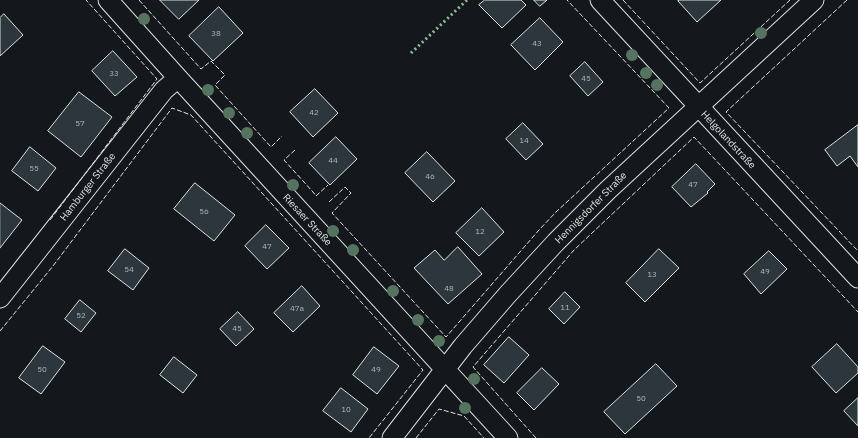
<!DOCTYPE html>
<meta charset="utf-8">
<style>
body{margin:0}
canvas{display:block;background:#14181c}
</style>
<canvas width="858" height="438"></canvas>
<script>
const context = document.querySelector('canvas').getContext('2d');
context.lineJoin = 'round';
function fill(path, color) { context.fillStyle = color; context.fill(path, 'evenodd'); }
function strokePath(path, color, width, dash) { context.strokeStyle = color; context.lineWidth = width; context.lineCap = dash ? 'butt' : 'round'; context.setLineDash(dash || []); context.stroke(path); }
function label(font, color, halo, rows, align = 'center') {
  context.font = font + ' "IBM Plex Sans",sans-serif'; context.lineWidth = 3; context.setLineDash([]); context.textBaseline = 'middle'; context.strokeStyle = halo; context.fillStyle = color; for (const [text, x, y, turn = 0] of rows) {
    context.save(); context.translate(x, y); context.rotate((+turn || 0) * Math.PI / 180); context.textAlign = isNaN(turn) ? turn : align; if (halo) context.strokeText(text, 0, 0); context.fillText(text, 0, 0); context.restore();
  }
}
const building = new Path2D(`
 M160,0h39l-20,19z
 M485,0h36l5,5 -24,23 -23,-23z
 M534,0h13l-7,6z
 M680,0h41l-24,22 -19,-21z
 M219,7l24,26 -30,28 -24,-25z
 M4,14l19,21 -23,21v-38z
 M540,18l23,24 -28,28 -24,-25z
 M113,51l24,26 -22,19 -23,-25z
 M585,62l18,20 -15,14 -18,-20z
 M315,89l23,24 -25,24 -23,-25z
 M79,92l33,25 -31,40 -33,-26z
 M523,123l20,21 -17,16 -20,-21z
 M858,125v42l-8,-11 -13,10 -12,-16z
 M336,137l21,22 -27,26 -21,-22z
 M30,147l26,21 -18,23 -26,-20z
 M427,152l28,29 -22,21 -28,-29z
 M696,164l19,20 -8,8 1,1 -17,14 -19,-20z
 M195,183l40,32 -21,26 -40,-32z
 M0,203l22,17 -22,28z
 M482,208l22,24 -25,24 -23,-23z
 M266,225l23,23 -22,21 -22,-23z
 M458,247l24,27 -34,30 -34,-36 21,-18 9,10z
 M125,249l24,19 -16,22 -25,-19z
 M659,249l20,19 -34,34 -19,-19z
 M769,251l18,18 -26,25 -17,-20z
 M302,286l18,20 -27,26 -19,-19z
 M565,292l15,15 -16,17 -15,-15z
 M80,300l16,13 -15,19 -16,-13z
 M238,312l16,17 -18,17 -16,-17z
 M509,337l20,18 -25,28 -20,-18z
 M837,344l21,23v6l-22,20 -24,-26z
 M43,346l22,16 -24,32 -22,-16z
 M374,347l25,19 -22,28 -24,-19z
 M174,357l23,18 -14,18 -23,-18z
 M656,364l21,22 -52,48 -21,-22z
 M542,368l17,16 -25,26 -17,-17z
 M341,388l27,21 -17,23 -28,-21z
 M858,398v28l-14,-15z`);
const minor = new Path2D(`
 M108,0l70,78 330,360
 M600,0l258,278
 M0,298l164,-208 14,-12
 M392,438l71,-92 45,-52 48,-52 52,-52 206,-190`);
const hedge = new Path2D(`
 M411,53l56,-53`);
const fence = new Path2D(`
 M139,0l62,69 10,-8 14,14 -10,10 56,62 11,-11
 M623,0l77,83 90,-83
 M847,0l-121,112 132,139
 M295,150l-11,10 29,32 3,4 12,-11
 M329,202l16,-15 6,6 -19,20 114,124 93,-107 17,-18 113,-104 -102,-108
 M50,220l107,-141 -71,-79
 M0,331l53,-65 119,-158 19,7 232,255 -54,68
 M416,438l23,-29 25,7 20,22
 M536,438l-63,-71 101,-117 120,-113 164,175`);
const trees = [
 [144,19],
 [761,33],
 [632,55],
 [646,73],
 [657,85],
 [208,90],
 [229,113],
 [247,133],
 [293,185],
 [333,231],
 [353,250],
 [393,291],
 [418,320],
 [439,341],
 [474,379],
 [465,408]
];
const numberNames = [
 ["38",216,34],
 ["43",537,44],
 ["33",114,74],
 ["45",586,79],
 ["42",314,113],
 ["57",80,124],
 ["14",524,141],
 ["44",333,161],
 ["55",34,169],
 ["46",430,177],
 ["47",693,185],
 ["56",204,212],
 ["12",480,232],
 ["47",267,247],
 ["54",129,270],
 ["49",765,272],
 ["13",652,275],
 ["48",449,289],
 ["11",565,308],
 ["47a",297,309],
 ["52",81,316],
 ["45",237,329],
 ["50",42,370],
 ["49",376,370],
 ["50",641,399],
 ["10",346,410]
];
const streetNames = [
 ["Helgolandstraße",728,140,47],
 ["Hamburger Straße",88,187,-52],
 ["Hennigsdorfer Straße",591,208,-45],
 ["Riesaer Straße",307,220,47]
];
fill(building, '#2c363c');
strokePath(building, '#d8e6dc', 1);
strokePath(minor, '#d8e6dc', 21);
strokePath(minor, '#14181c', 19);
strokePath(hedge, '#8ac095', 3, [2, 3]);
strokePath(fence, '#d8e6dc', 1, [5, 2]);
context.fillStyle = '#55745f';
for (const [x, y] of trees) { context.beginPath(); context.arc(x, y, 6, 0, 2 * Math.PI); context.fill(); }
label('8px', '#adbab4', null, numberNames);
label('10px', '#d8e6dc', '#14181c', streetNames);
</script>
